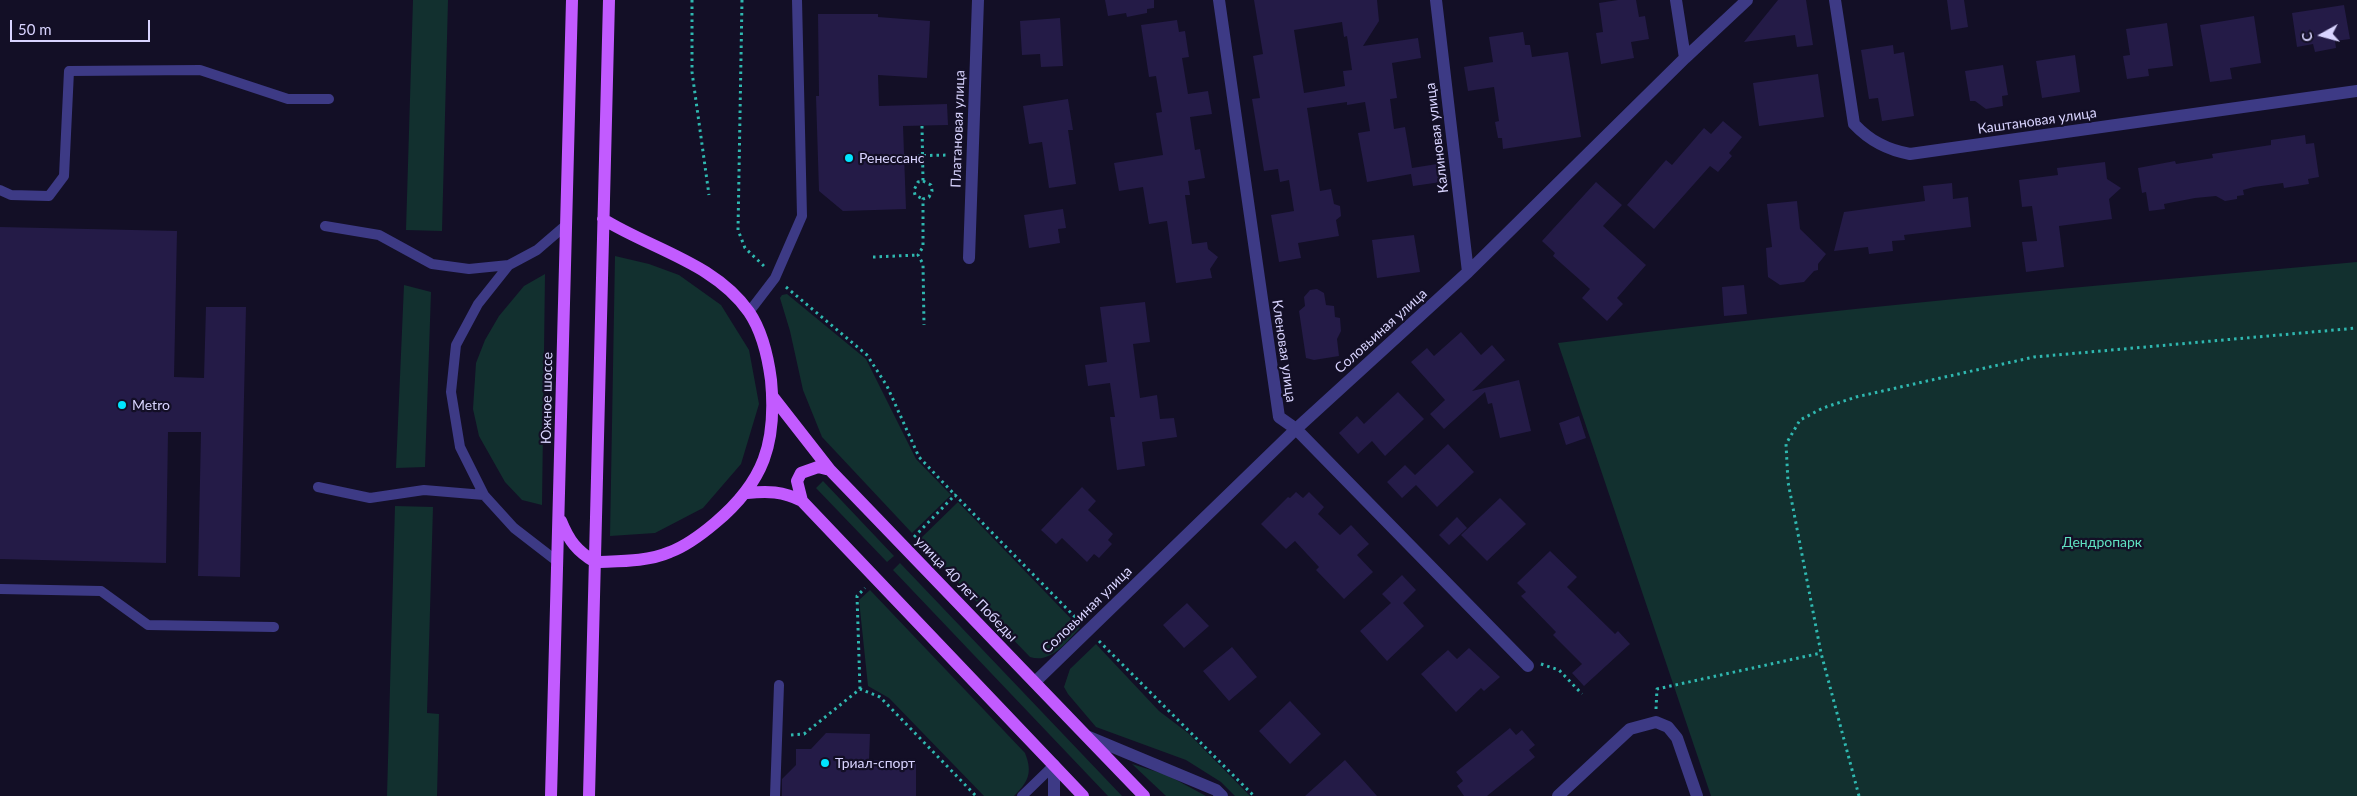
<!DOCTYPE html>
<meta charset="utf-8">
<style>
body{margin:0}
#map{position:relative;width:2357px;height:796px;overflow:hidden;background:#130f26;font-family:Lato,sans-serif}
canvas{display:block}
.north{position:absolute;left:2297px;top:10px;width:50px;height:50px;-webkit-text-stroke:4px #130f26;paint-order:stroke;rotate:263deg;font-size:14px;font-weight:700;line-height:20px;text-align:center;color:#d9d4ff}
.north::after{content:'';display:block;margin:auto;width:18px;height:22px;background:#d9d4ff;clip-path:polygon(50% 0,100% 100%,50% 72%,0 100%)}
.scale{position:absolute;left:10px;top:20px;width:140px;height:22px;box-sizing:border-box;border:2px solid #d9d4ff;border-top:0;padding-left:6px;font-size:15px;line-height:18px;white-space:nowrap;color:#d9d4ff;-webkit-text-stroke:4px #130f26;paint-order:stroke}
</style>
<div id="map">
<canvas width="2357" height="796"></canvas>
<div class="north">С</div>
<div class="scale">50 m</div>
</div>
<script>
const context = document.querySelector('canvas').getContext('2d');
context.lineJoin = 'round';
function fill(path, color) { context.fillStyle = color; context.fill(path, 'evenodd'); }
function strokePath(path, color, width, dash) { context.strokeStyle = color; context.lineWidth = width; context.lineCap = dash ? 'butt' : 'round'; context.setLineDash(dash || []); context.stroke(path); }
function label(font, color, halo, rows, align = 'center') {
  context.font = font + ' Lato,sans-serif'; context.lineWidth = 4.5; context.setLineDash([]); context.textBaseline = 'middle'; context.strokeStyle = halo; context.fillStyle = color; for (const [text, x, y, turn = 0] of rows) {
    context.save(); context.translate(x, y); context.rotate((+turn || 0) * Math.PI / 180); context.textAlign = isNaN(turn) ? turn : align; if (halo) context.strokeText(text, 0, 0); context.fillText(text, 0, 0); context.restore();
  }
}
const green = new Path2D(`
 M413,0h35l-6,231 -36,-1z
 M615,256l34,8 30,11 42,30 28,45 10,54 -18,60 -38,44 -48,25 -45,3z
 M2357,262v534h-646l-153,-453c266,-34 533,-57 799,-81z
 M545,274l-3,231 -20,-5 -17,-18 -26,-46 -6,-27 3,-46 9,-23 14,-24 25,-30z
 M404,285l27,7 -6,175 -29,1z
 M787,294l79,65 50,100 35,36 -39,38 -90,-96 -19,-47 -13,-59 -10,-33 2,-3z
 M823,481l71,75 -7,6 -71,-74z
 M958,502l122,126c-14,14 -29,36 -50,29l-112,-116z
 M395,506l38,1 -6,206 12,1 -2,82h-50z
 M900,563l222,233h-14l-215,-226z
 M870,590l155,163c8,20 3,29 -11,43h-30l-95,-98 -21,-12 -9,-86z
 M1096,644l63,67 29,22 62,63h-15l-14,-14 -35,-22 -90,-33 -28,-33 -4,-7 6,-18z
 M1132,764l35,11 39,21h-40z`);
const building = new Path2D(`
 M1105,0h49v8l-7,1v4l-20,4 -1,-4 -18,3z
 M1254,0h123l2,21 -16,25 55,-8 3,20 -29,5 5,35 -7,1 4,30 11,-2 7,41 25,-4 4,18 -28,4 -2,-12 -44,8 -9,-49 12,-2 -5,-29 -18,3v-3l-40,6 13,83 11,-2 3,15 6,2 1,10 -5,4 3,16 -41,7 3,15 -22,4 -8,-47 23,-4 -5,-31 -9,2 -2,-13 -14,2 -12,-72 8,-1 -7,-42 10,-2zM1342,22l2,15 3,-1 5,34 -9,1 2,15 -41,7 -10,-63z
 M1618,0h18l3,17 6,-1 4,23 -18,3 3,16 -33,6 -5,-31 7,-1 -4,-29z
 M1778,0h28l7,45 -16,2 -2,-12 -51,7z
 M1947,0h17l4,27 -17,3z
 M2344,5l6,34 -15,2 1,7 -21,4 -2,-8 -16,3 -5,-34z
 M818,14h60v3l52,4 -3,57 -49,-3 1,31 68,-2 1,21 -45,1 3,83 -63,2 -24,-20 -3,-95h3z
 M2254,16l7,47 -31,5 2,11 -22,3 -10,-57z
 M1060,18l3,48 -22,1 -1,-13 -18,1 -2,-34z
 M1177,20l2,12 6,-1 4,26 -7,1 6,36 20,-3 4,23 -22,3 5,33 5,-1 5,29 -17,3 2,14h-5l7,49 15,-2 1,7 10,8 -8,12 2,9 -36,5 -9,-62 -18,3 -6,-37 -24,4 -5,-28 49,-8 -7,-42 6,-1 -6,-36 -7,1 -8,-52z
 M2167,23l6,43 -25,3 1,7 -22,3 -4,-23 7,-1 -4,-26z
 M1523,32l2,13h5l2,12 36,-5 13,85 -78,12 -1,-11h-4l-3,-16 4,-1 -5,-34 -26,4 -4,-24 29,-5 -4,-25z
 M1893,45l1,9 10,-2 10,64 -32,5 -4,-23 -9,1 -8,-49z
 M2075,55l5,37 -38,6 -6,-37z
 M2003,65l5,30 -6,1 1,10 -17,3 -11,-8h-5l-5,-30z
 M1818,74l6,43 -65,9 -6,-43z
 M1068,99l5,31h-5l8,54 -27,4 -7,-46 -13,2 -6,-38z
 M1723,121l19,16 -13,16 3,3 -14,16 -8,-6 -56,63 -27,-24 39,-45 6,5 32,-37 7,6z
 M2305,135l1,9 8,-1 5,34 -11,2 1,5 -25,4 -1,-5 -29,4 -11,3 1,5 -7,1v3l-12,2 -9,-5 -21,2 -31,6 1,5 -16,2 -3,-19 -4,1 -4,-25 37,-7 1,3 37,-6 -1,-4 59,-9v-5z
 M2105,162l2,17 14,9 -12,11 3,20 -53,7 5,41 -38,5 -4,-30 15,-1 -5,-35 -10,1 -3,-27 39,-5 -1,-7z
 M1596,182l26,23 -19,21 43,39 -29,33 6,6 -16,17 -25,-23 8,-9 -37,-33 2,-3 -13,-12z
 M1952,183l1,16 15,-2 3,30 -67,8 1,5 -13,1 1,10 -24,3 -1,-7 -34,4 10,-39 81,-11 -2,-15z
 M1797,201l3,28 26,25 -8,10v6l-4,1 -10,11 -24,3 -12,-8 -2,-29 6,-1 -5,-43z
 M1063,209l3,19 -8,1 2,14 -31,5 -5,-33z
 M0,227l177,4 -3,146 30,1 2,-71h40l-6,270 -42,-1 3,-144h-33l-2,131 -166,-4z
 M1414,235l6,37 -43,6 -5,-38z
 M1744,285l3,29 -23,2 -2,-29z
 M1317,289l7,4 2,12 8,1 1,11 5,1 1,13 -4,8 2,17 -25,4 -8,-2 -7,-47 6,-5 -1,-9 6,-7z
 M1145,302l5,40 -17,2 7,54 17,-3 3,24 14,-1 3,19 -35,5 3,24 -28,4 -7,-53h5l-5,-34 -22,3 -3,-21 22,-3 -7,-55z
 M1461,332l20,23 11,-10 13,15 -33,31 47,-11 12,51 -31,7 -8,-35 -4,1 -3,-12 -41,37 -14,-15 15,-14 -34,-38 16,-14 7,8z
 M1398,392l26,27 -39,37 -13,-15 -14,13 -19,-21 18,-17 7,8z
 M1579,416l7,22 -20,7 -7,-22z
 M1448,444l26,28 -37,35 -21,-22 -14,13 -15,-16 18,-17 10,10z
 M1082,487l14,14 -8,9 25,24 -5,6 4,4 -13,14 -5,-4 -7,8 -25,-24 -6,6 -15,-14z
 M1296,492l7,6 6,-6 15,15 -6,7 22,21 11,-10 18,19 -12,11 16,17 -29,27 -28,-29 3,-3 -24,-26 -9,8 -25,-25 27,-27 2,1z
 M1500,498l26,26 -39,37 -26,-26z
 M1457,517l10,11 -18,17 -10,-10z
 M1550,551l27,26 -10,10 48,47 3,-3 12,13 -46,42 -12,-13 10,-9 -29,-29 3,-3 -35,-36 5,-4 -9,-9z
 M1402,575l14,15 -13,13 21,23 -37,35 -27,-30 31,-28 -9,-9z
 M1187,603l22,23 -25,22 -21,-23z
 M1232,647l25,30 -28,24 -26,-30z
 M1469,648l31,29 -16,14 -3,-3 -25,24 -35,-38 27,-24 9,9z
 M1290,701l31,33 -31,30 -31,-33z
 M1510,728l6,7 6,-5 13,15 -6,5 6,7 -48,39h-23l-7,-10 6,-5 -7,-9z
 M826,733l44,1 -1,26 47,1v35h-134v-17l14,-14v-16h15z
 M1345,760l32,36h-72z`);
const path = new Path2D(`
 M692,0v72l17,123
 M742,0l-4,230 7,18 20,19
 M922,126l1,55 -5,1 -4,8 1,5 8,4
 M904,156l45,-1
 M923,181l8,4 1,6 -3,6 -6,2v48l-5,8 5,9 1,61
 M873,257l45,-2
 M786,287l81,68 20,31 32,71 36,38
 M914,537l41,-42 123,125
 M1099,641l155,155
 M1541,664l18,6 23,24
 M860,689l-3,-93 8,-8
 M1656,709l1,-20 164,-36
 M791,735l13,-1 56,-45 20,8 96,99
 M1859,796l-38,-143 -33,-171 -2,-38 14,-24 23,-12 33,-11 178,-40 323,-29`);
const lane = new Path2D(`
 M0,190l11,5 38,1 15,-20 5,-105 131,-1 88,29h41
 M325,226l54,9 53,29 37,5 40,-4
 M749,312l26,-34 27,-62 -5,-216
 M318,487l52,11 54,-8 60,5
 M558,562l-44,-34 -30,-33 -24,-48 -9,-55 5,-47 22,-41 31,-39 28,-15 29,-25
 M0,589l101,2 47,34 126,2
 M775,796l4,-111
 M1022,796l32,-31`);
const street = new Path2D(`
 M1219,0l60,417 17,12 232,237
 M1436,0l32,272
 M1676,0l9,58
 M1835,0l19,124c16,17 33,26 56,30l447,-63
 M969,258l9,-258
 M1035,682l261,-253 172,-157 217,-214 62,-58
 M1089,737l127,53 6,6
 M1054,765v31
 M1558,796l72,-67 26,-7 12,5 9,11 20,58`);
const primary = new Path2D(`
 M773,397l57,73 314,326
 M747,493c20,-2 36,-2 55,8l281,295
 M802,501l-5,-20 4,-8 17,-6 12,3
 M561,521c8,20 16,30 34,41
 M595,562c25,-1 52,0 75,-10 16,-6 32,-18 45,-29 49,-41 62,-80 56,-143 -3,-23 -9,-49 -22,-68 -34,-49 -98,-63 -146,-93
 M551,796l21,-796
 M589,796l20,-796`);
const markers = [
 [849,158,5,"#00e5ff"],
 [122,405,5,"#00e5ff"],
 [825,763,5,"#00e5ff"]
];
const streetNames = [
 ["Каштановая улица",2037,121,-8],
 ["Платановая улица",958,129,-88],
 ["Калиновая улица",1437,138,-97],
 ["Соловьиная улица",1381,331,-42],
 ["Кленовая улица",1284,351,82],
 ["Южное шоссе",547,398,-89],
 ["улица 40 лет Победы",966,589,46],
 ["Соловьиная улица",1087,610,-44]
];
const poiNames = [
 ["Ренессанс",859,158],
 ["Metro",132,405],
 ["Триал-спорт",835,763]
];
const parkNames = [
 ["Дендропарк",2102,542]
];
fill(green, '#12302f');
fill(building, '#241b47');
strokePath(path, '#2fb8b0', 3, [2.5, 4]);
strokePath(lane, '#3d3a85', 10);
strokePath(street, '#3d3a85', 12);
strokePath(primary, '#c25bff', 12);
for (const [x, y, r, color] of markers) { const dot = new Path2D(); dot.arc(x, y, r, 0, 2 * Math.PI); context.fillStyle = color; context.fill(dot); strokePath(dot, '#130f26', 2); }
label('14px', '#d9d4ff', '#130f26', streetNames);
label('14px', '#d9d4ff', '#130f26', poiNames, 'left');
label('14px', '#5fe0c0', '#130f26', parkNames);
</script>
